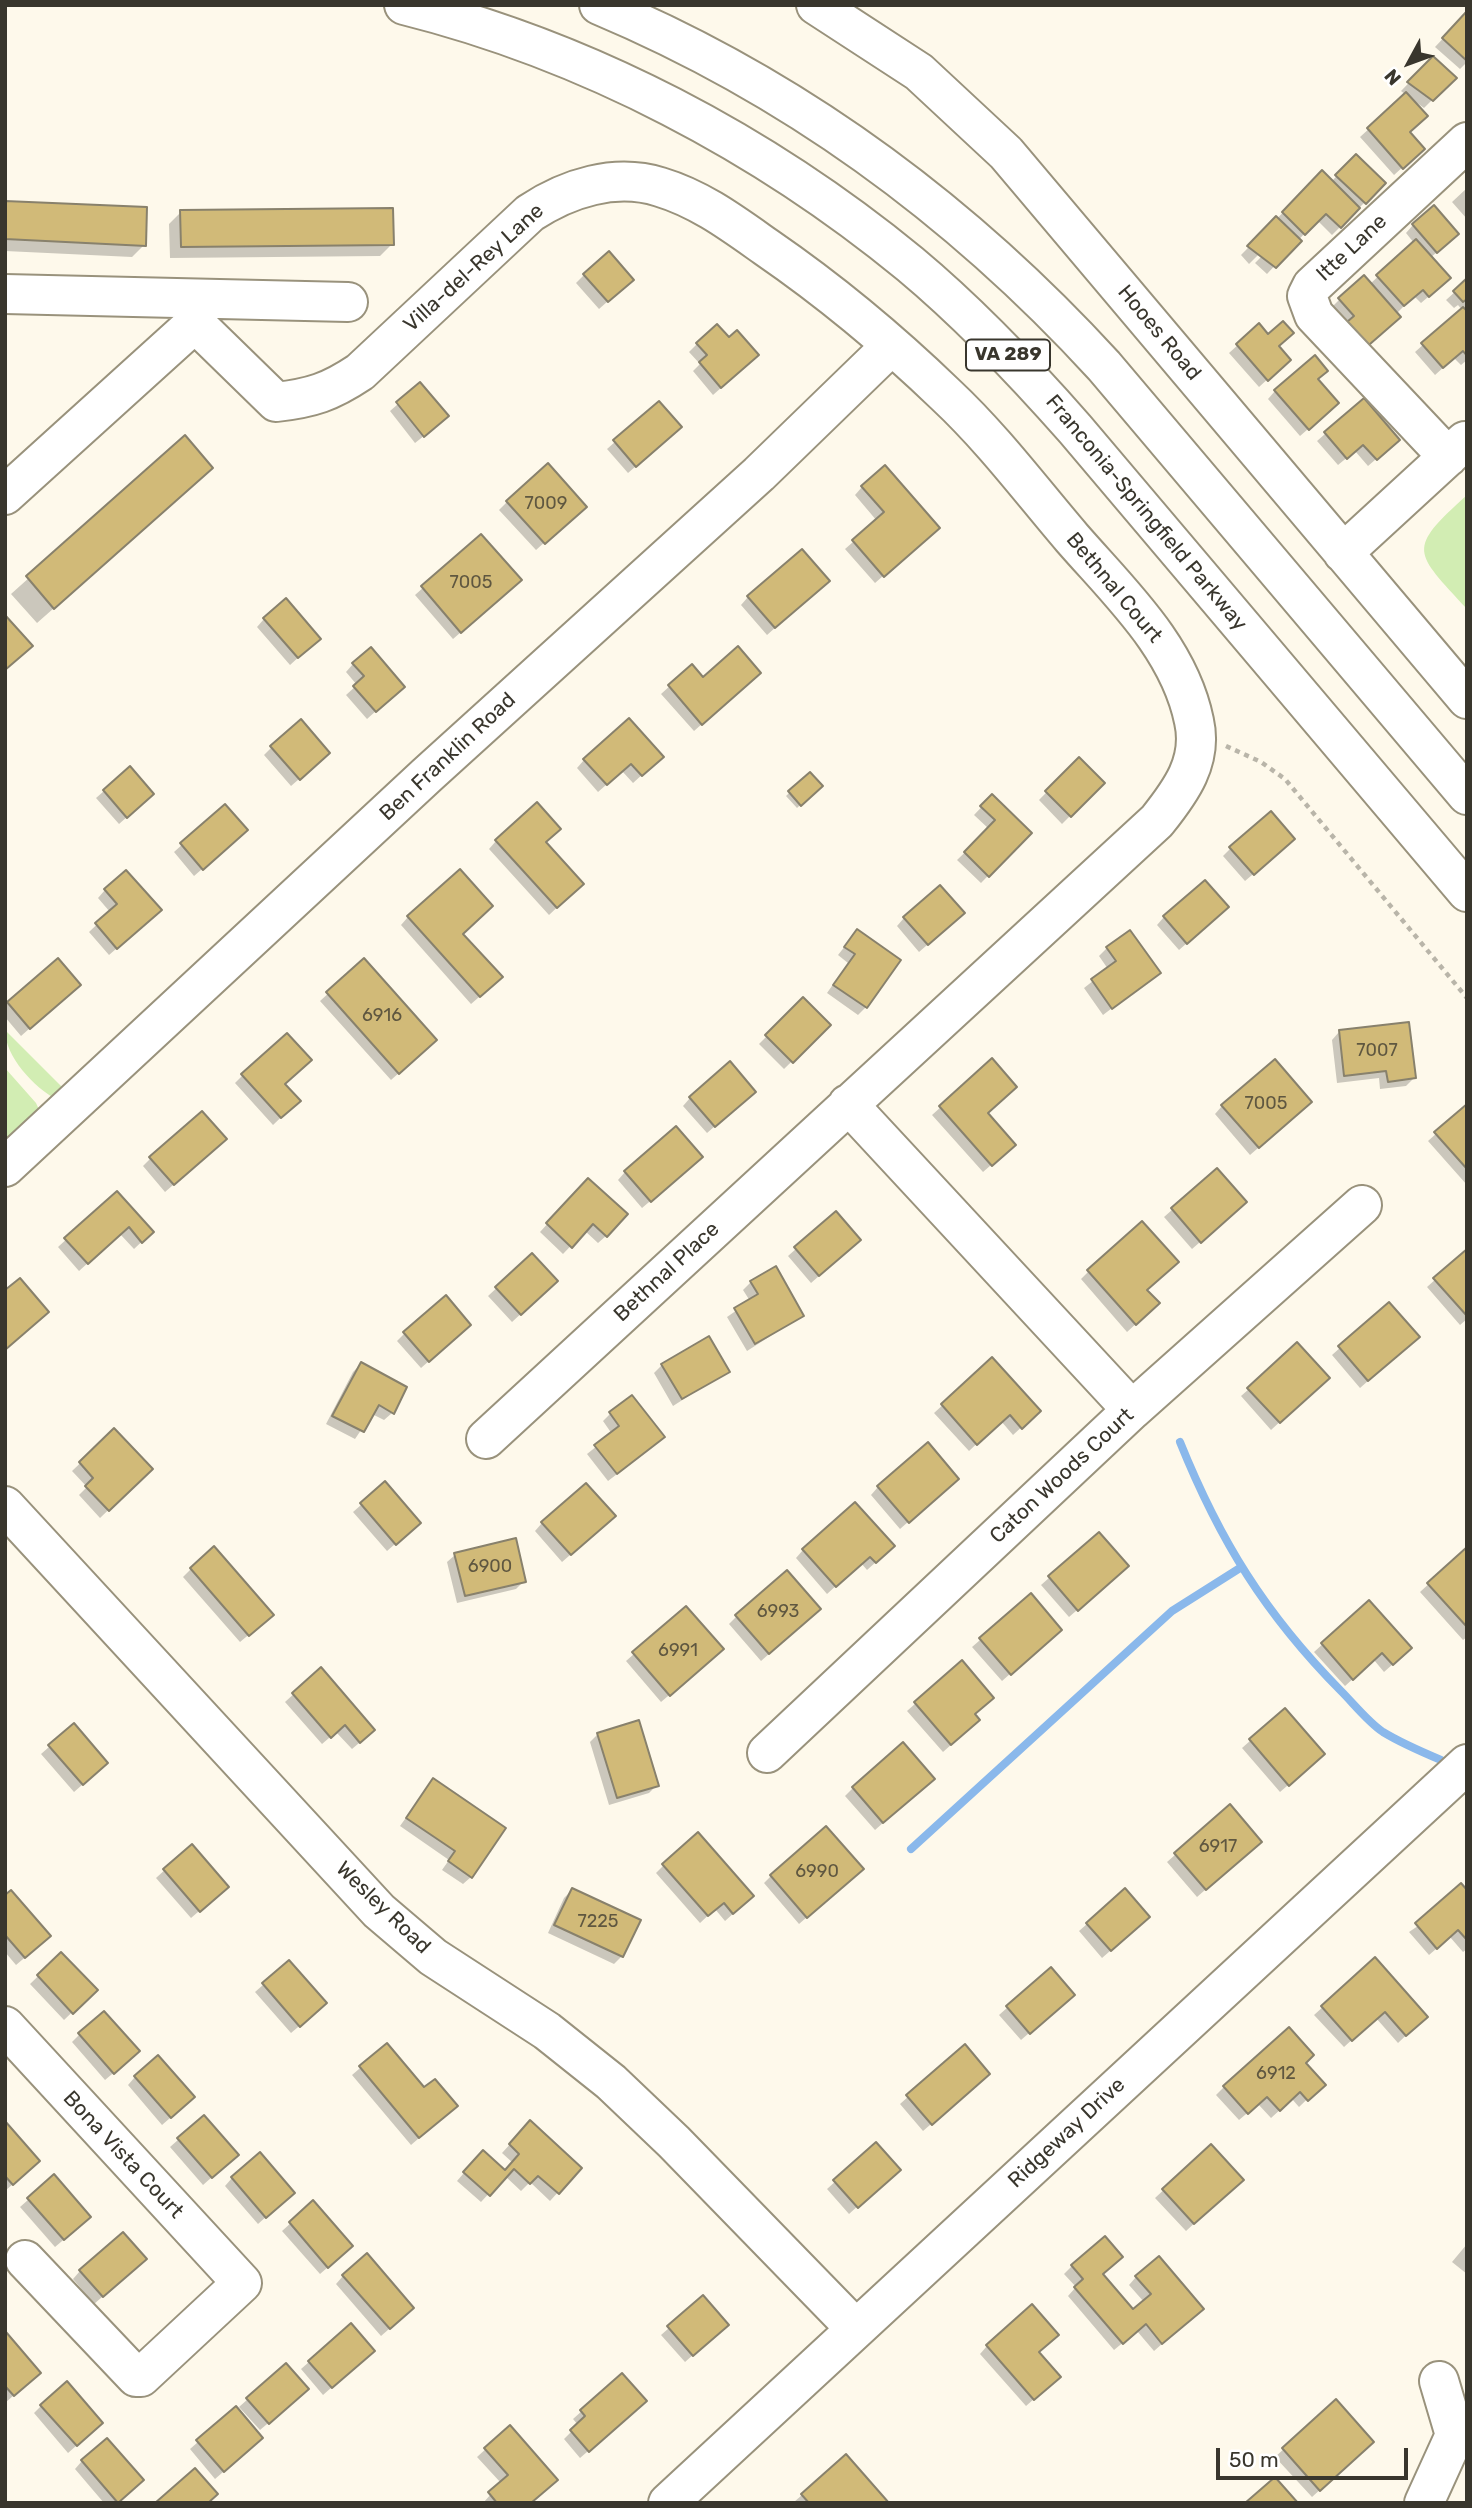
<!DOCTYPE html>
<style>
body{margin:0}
#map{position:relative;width:1472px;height:2508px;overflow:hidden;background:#fef9eb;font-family:Rubik,sans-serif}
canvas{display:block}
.frame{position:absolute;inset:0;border:7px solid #39362d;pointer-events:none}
.north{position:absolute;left:1374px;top:28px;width:70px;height:70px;-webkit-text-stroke:5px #fff;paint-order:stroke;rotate:229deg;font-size:19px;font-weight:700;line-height:28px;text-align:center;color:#39362d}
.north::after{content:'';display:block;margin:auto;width:24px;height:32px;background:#39362d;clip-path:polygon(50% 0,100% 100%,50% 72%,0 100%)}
.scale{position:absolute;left:1216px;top:2448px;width:192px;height:32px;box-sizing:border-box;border:4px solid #39362d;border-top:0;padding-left:9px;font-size:21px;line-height:24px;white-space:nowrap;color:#39362d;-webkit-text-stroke:5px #fff;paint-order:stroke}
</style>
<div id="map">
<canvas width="1472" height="2508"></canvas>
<div class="frame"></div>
<div class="north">N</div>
<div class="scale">50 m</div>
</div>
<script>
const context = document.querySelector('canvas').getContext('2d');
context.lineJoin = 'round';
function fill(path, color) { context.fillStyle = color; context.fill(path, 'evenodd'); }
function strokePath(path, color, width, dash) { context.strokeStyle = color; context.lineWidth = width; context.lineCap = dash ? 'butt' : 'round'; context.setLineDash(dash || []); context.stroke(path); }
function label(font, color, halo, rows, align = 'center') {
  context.font = font + ' Rubik,sans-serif'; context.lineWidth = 6; context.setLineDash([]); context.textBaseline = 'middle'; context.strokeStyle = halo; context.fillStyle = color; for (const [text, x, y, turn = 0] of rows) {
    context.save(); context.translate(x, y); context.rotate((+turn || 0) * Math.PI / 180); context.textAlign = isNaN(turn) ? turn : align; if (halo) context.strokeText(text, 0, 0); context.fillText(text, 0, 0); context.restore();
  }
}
const green = new Path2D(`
 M1467,495v114c-53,-58 -61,-59 0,-114z
 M5,1030l62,62 -10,8c-23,-13 -52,-43 -52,-70z
 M5,1068l31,35 5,11 -36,30z`);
const shadow = new Path2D(`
 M1467,13v49l-7,7 -25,-22z
 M1433,58l21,20 -30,30 -11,-8 -5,32 7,24 -21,19 -34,-38 46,-42 -5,-4z
 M1356,156l27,28 -51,51 -15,-15 -50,54 -12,-11 11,-11 -3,-2 -14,14 -8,-9 81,-82 9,9z
 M1467,188v31l-15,-17z
 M5,203l139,42 -12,12 -127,-6z
 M181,212l211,32 -12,12 -210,2 -1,-34z
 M1413,225l36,17 -19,16 11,28 -20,17 -7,-7 -61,61 -21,-50 8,-8 30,-15 44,-41 -8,-10z
 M584,275l40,12 -25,22 -23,-26z
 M1467,281v79l-6,5 -7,-7 -19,17 -20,-23 47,-42 -4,-5 -4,3 -8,-8z
 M1259,326l18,20 4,21 -22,20 -30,-34z
 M697,344l52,19 -36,32 -20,-24 7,-7 -11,-12z
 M1316,380l13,31 -29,25 -32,-37 7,-8z
 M420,385l19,39 -24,19 -25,-32z
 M1364,400l26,47 -22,19 -13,-15 -17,14 -21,-24z
 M659,403l13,32 -44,38 -21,-24z
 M185,438l10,46 -158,139 -26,-29z
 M862,487l68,48 -55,48 -30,-34 32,-28 -22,-26z
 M507,502l69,12 -40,36 -37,-40z
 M481,536l31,52 -59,51 -38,-44z
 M820,588l-53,47 -26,-30 7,-8z
 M264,619l47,27 -21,19 -33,-38z
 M353,664l42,30 -28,25 -21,-24 11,-10 -11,-13z
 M692,666l11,13 48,2 -57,50 -33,-37z
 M272,747l48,14 -29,25 -27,-31z
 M1079,759l24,24 -41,41 -23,-24z
 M584,760l70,4 -21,19 -11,-12 -24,21 -21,-24z
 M809,774l11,12 -23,22 -11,-12z
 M104,791l40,11 -25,22 -23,-26z
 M992,796l38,37 -49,50 -24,-23 32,-31 -15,-14z
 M225,806l13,32 -44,38 -20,-24z
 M496,841l48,2 38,41 -33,31 -60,-66z
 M1285,847l-40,34 -22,-25 8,-8z
 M105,890l47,28 -43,37 -20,-23 21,-20 -12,-14z
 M1219,915l-40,35 -22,-25 7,-8z
 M408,917l53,17 32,51 -22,19 -70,-79z
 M904,918l51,3 -36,31 -22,-26z
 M857,931l9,76 -8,8 -31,-22 21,-30 -10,-8z
 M1107,948l51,25 -55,42 -19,-27 24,-19 -9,-13z
 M58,960l13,32 -50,44 -16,-19v-11z
 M364,961l63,87 -36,32 -71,-79z
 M803,1000l26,25 -45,44 -25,-25z
 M1339,1032l75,46 -8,8 -26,3 -1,-11 -42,5 -5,-43z
 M992,1061l-6,52 20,39 -23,20 -51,-57z
 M243,1075l55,26 -25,24 -38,-42z
 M690,1098l56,1 -39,34 -24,-27z
 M1222,1106l80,4 -52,45 -35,-41z
 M1467,1106v79l-39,-44z
 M217,1147l-52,45 -22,-26 8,-8z
 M693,1165l-51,43 -24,-28 7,-8z
 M1217,1170l20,40 -45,39 -28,-32z
 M580,1188l26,48 -8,7 -13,-12 -22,23 -23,-22z
 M117,1193l35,39 -18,17 -14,-15 -41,37 -21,-24z
 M835,1214l16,34 -40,35 -23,-27z
 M1467,1251v68l-7,6 -33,-38z
 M532,1255l16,34 -36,33 -24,-26z
 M1088,1272l57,18 5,21 -23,21 -46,-53z
 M751,1282l51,34 -55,35 -20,-34 23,-16 -7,-11z
 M1389,1304l21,40 -50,44 -28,-33z
 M405,1333h56l-40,35 -24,-27z
 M992,1360l47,51 -26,24 -12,-14 -32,30 -35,-38z
 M361,1364l31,49 -8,7 -12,-6 -17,25 -29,-15 27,-52z
 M662,1365l66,6 -55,35 -19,-33z
 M1320,1385l-49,45 -30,-34 8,-7z
 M610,1414l45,31 -47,36 -21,-27 25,-20 -9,-13z
 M114,1431l37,38 -51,49 -21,-23 8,-8 -15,-16z
 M385,1484l26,46 -24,21 -34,-39z
 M949,1486l-49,43 -29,-34 7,-8z
 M542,1523l64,1 -44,38 -27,-31z
 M1099,1534l20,40 -50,43 -28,-32z
 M1467,1549v88l-4,3 -43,-48z
 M803,1550l82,4 -18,16 -6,-7 -34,31 -31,-36z
 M455,1555l69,26 -8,8 -59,14 -10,-41z
 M191,1569l73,53 -24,20 -57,-65z
 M1031,1596l21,41 -50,44 -30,-34z
 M1369,1602l33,54 -18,16 -10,-12 -29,26 -31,-34z
 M686,1608l28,49 -53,45 -35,-41z
 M737,1616l74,1 -50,44 -32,-37z
 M961,1663l12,52 -3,13 -27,24 -36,-41z
 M320,1670l45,68 -13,11 -16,-17 -14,12 -37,-42z
 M1285,1710l30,52 -35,30 -38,-44z
 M73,1726l25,45 -24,21 -33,-38z
 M598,1734l59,51 -8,8 -40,12 -19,-63z
 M433,1780l38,97 -8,7 -21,-14 7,-10 -49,-34z
 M925,1786l-50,44 -30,-34 8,-8z
 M1229,1807l23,42 -55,48 -30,-35z
 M191,1846l28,48 -28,24 -35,-40z
 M664,1865l80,39 -19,17 -10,-12 -15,14 -44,-50z
 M771,1876h83l-55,48 -35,-41z
 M572,1890l50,66 -8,8 -66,-31 16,-35z
 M1467,1893v56l-4,3 -13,-15 -21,18 -20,-23z
 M5,1898l36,46 -25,21 -11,-13z
 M1087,1924l53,1 -38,33 -23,-27z
 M61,1954l34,36 -31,30 -34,-36z
 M1375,1960l43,64 -20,19 -22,-25 -32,29 -30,-32z
 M289,1962l28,49 -26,22 -36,-41z
 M1051,1969l14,33 -44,38 -22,-25z
 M80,2034l50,25 -25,21 -33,-38z
 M387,2045l61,68 -37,32 -59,-70z
 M964,2047l16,35 -57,49 -23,-27z
 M1304,2063l19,21 -24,23 -7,-8 -21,19 -13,-14 -19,16 -23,-25 8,-8z
 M135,2077l50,28 -23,20 -34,-40z
 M204,2117l25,45 -26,23 -33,-38z
 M5,2124l25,45 -25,22z
 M522,2131l58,37 -30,33 -20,-19 -9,9 -16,-15 -24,26 -24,-21 18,-21 29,12 9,-9 -11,-10z
 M876,2145l14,32 -41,37 -22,-25z
 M1211,2146l23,41 -48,44 -31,-33z
 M54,2177l27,48 -26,22 -35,-40z
 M232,2178l53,22 -27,24 -33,-38z
 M313,2203l30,51 -23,20 -38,-43z
 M1467,2244v30l-15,-12z
 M1072,2266l30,8 31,37 11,-9 -15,-17 7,-8 58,39 -40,35 -17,-20 -23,19 -46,-54 8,-9 -12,-13z
 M137,2267l-43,37 -21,-25 7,-8z
 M343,2276l61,40 -23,20 -45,-52z
 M669,2328l50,4 -34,30 -24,-27z
 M6,2335l33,38 -34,30v-68z
 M987,2346l50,6 14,32 -25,22 -46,-52z
 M365,2358l-42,37 -22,-26 8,-7z
 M286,2365l13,32 -39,33 -21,-23z
 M622,2375l15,34 -57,49 -16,-19 14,-14 -5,-6z
 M1336,2402l28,48 -52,47 -37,-40z
 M41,2406l52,25 -25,22 -34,-40z
 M510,2427l20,76h-47l18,-20 -24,-26z
 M198,2442l55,4 -38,33 -25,-30z
 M82,2461l52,27 -17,15h-13l-29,-34z
 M802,2495l84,8 -92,-1z`);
const stream = new Path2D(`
 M1180,1442c40,99 85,172 161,249 13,13 27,31 42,41 18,11 39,20 58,28
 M911,1849l261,-238 68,-43`);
const building = new Path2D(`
 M1467,11v50l-25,-23z
 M1433,56l24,22 -24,23 -26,-19z
 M1406,92l22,24 -18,16 15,17 -22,20 -36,-41z
 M1356,154l30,29 -20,21 -31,-29z
 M1322,170l38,38 -19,20 -15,-14 -21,21 -23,-23z
 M5,201l142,6 -1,39 -141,-7z
 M1434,205l25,29 -22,19 -25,-29z
 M393,208l1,37 -213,2 -1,-37z
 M1276,216l26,25 -26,27 -29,-22z
 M1416,239l35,39 -22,19 -6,-7 -19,16 -28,-31z
 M609,251l25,29 -26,22 -25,-28z
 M1364,275l37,42 -39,34 -21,-24 13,-11 -16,-18z
 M1467,278v21l-4,3 -10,-11z
 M1463,307l4,4v45l-4,-5 -20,17 -22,-25z
 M1283,321l11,12 -15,13 12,14 -23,21 -32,-37 23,-21 9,11z
 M717,324l12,13 8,-7 22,25 -38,33 -22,-26 8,-7 -11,-12z
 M1315,355l13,16 -10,8 21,24 -30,27 -35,-40z
 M420,382l29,34 -25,21 -28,-35z
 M1364,398l36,42 -23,20 -14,-15 -16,14 -23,-27z
 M659,401l23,26 -46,40 -23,-27z
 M185,435l28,33 -159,141 -28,-33z
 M548,463l39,44 -42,37 -39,-43z
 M885,465l55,63 -56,49 -32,-37 32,-28 -23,-26z
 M481,534l41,46 -61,53 -40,-47z
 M802,549l28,32 -55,47 -28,-32z
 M286,598l35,41 -23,19 -35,-40z
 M5,615l28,31 -28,24z
 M738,646l23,27 -59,52 -34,-40 24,-21 11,13z
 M371,647l34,40 -29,25 -23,-26 11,-10 -12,-13z
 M629,718l35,39 -22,19 -11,-12 -24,21 -24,-26z
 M301,719l29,34 -30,27 -30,-34z
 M1079,757l26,26 -34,34 -26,-26z
 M130,766l24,28 -27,24 -24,-28z
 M810,772l13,14 -22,20 -13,-15z
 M992,794l40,39 -43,44 -25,-25 31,-32 -15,-14z
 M537,802l24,27 -15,13 38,42 -27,24 -62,-68z
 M225,804l23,26 -45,40 -23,-27z
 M1271,811l24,28 -41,36 -25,-28z
 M460,869l33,37 -30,28 40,43 -23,20 -73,-81z
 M126,870l36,40 -45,39 -22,-26 22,-19 -13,-15z
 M1205,880l24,27 -42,37 -24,-28z
 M940,885l25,28 -37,32 -25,-28z
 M857,929l44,31 -34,48 -34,-23 22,-31 -11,-7z
 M1130,930l31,43 -49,36 -21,-30 25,-18 -10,-14z
 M58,958l23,27 -51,44 -23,-27z
 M364,958l73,82 -38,34 -73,-82z
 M803,997l28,28 -38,38 -28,-28z
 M1409,1022l7,56 -28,4 -2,-11 -42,5 -5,-46z
 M287,1033l25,27 -27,24 16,17 -20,17 -40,-44z
 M992,1058l25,29 -29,26 28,32 -24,21 -53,-60z
 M1275,1059l37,43 -53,46 -38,-43z
 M730,1061l26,31 -41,35 -26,-30z
 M1467,1104v65l-33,-37z
 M202,1111l25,28 -53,46 -25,-28z
 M676,1126l27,31 -52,45 -27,-31z
 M1217,1168l30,34 -46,41 -30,-35z
 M588,1178l40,36 -21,23 -14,-13 -21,24 -26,-25z
 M117,1191l37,41 -12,11 -13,-16 -41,37 -24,-26z
 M836,1211l25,29 -42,36 -25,-29z
 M1142,1221l37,41 -32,28 13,13 -24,22 -49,-55z
 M1467,1249v67l-34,-38z
 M532,1253l26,28 -37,34 -26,-28z
 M776,1266l28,50 -49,28 -21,-36 24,-14 -8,-13z
 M20,1278l29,34 -44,38v-60z
 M446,1295l25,30 -42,37 -26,-30z
 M1389,1302l31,35 -52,44 -30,-35z
 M709,1336l21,36 -48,27 -21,-35z
 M1297,1342l33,36 -50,45 -33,-35z
 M992,1357l49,54 -19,18 -12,-14 -33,30 -36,-41z
 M361,1362l46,25 -13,27 -15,-9 -15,27 -32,-16z
 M632,1395l33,42 -48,37 -23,-29 25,-19 -10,-14z
 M114,1428l39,41 -44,42 -24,-25 8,-8 -14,-16z
 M928,1442l31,37 -50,44 -32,-37z
 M385,1481l36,42 -25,22 -36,-42z
 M586,1483l30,33 -45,39 -30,-33z
 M855,1502l40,44 -19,17 -6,-6 -34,30 -34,-38z
 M1099,1532l30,34 -51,45 -30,-35z
 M516,1538l10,44 -61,14 -11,-43z
 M214,1546l60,69 -25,21 -59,-68z
 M1467,1547v80l-40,-44z
 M787,1570l34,39 -52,45 -34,-39z
 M1031,1593l31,37 -51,45 -32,-37z
 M1369,1600l43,48 -19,17 -11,-12 -29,27 -32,-37z
 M686,1606l38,43 -54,47 -38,-44z
 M962,1660l32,38 -19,16 5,6 -29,25 -37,-43z
 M321,1667l54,63 -15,13 -15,-18 -14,13 -39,-45z
 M1285,1708l40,46 -36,32 -40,-47z
 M639,1720l20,66 -42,12 -20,-65z
 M74,1723l34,40 -25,22 -35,-40z
 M903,1742l32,37 -52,44 -31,-36z
 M433,1778l73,50 -34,50 -24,-17 7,-10 -49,-33z
 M1230,1804l32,38 -56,48 -32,-37z
 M826,1826l38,43 -57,49 -37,-43z
 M698,1832l56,64 -21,18 -9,-11 -16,13 -46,-52z
 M192,1844l37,43 -29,25 -37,-43z
 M1461,1883l6,7v50l-9,-10 -21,19 -22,-26z
 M572,1888l69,32 -18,37 -69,-32z
 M1125,1888l25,29 -39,34 -25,-28z
 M11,1890l40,46 -26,22 -20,-23v-40z
 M61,1952l37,38 -25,24 -36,-39z
 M1375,1957l53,60 -22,19 -21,-24 -33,29 -31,-35z
 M289,1960l38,43 -27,24 -38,-44z
 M1051,1967l24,28 -45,39 -24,-28z
 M104,2011l36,40 -26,23 -36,-41z
 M1289,2027l25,28 -8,8 20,22 -18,16 -8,-9 -20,19 -13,-14 -19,17 -25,-28z
 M387,2043l37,44 11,-8 23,27 -39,32 -60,-72z
 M965,2044l25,30 -58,51 -26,-30z
 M158,2055l37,42 -24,21 -37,-42z
 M204,2115l35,40 -27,23 -35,-40z
 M530,2120l52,48 -23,26 -21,-18 -8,8 -16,-15 -24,27 -27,-24 20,-22 22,20 14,-16 -10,-10z
 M5,2121l35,40 -27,24 -8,-9z
 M876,2142l25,28 -43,38 -25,-28z
 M1211,2144l33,36 -50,44 -32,-35z
 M260,2152l35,41 -29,25 -35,-41z
 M54,2174l37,43 -27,23 -37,-42z
 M313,2200l40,46 -25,22 -39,-46z
 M123,2232l24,27 -44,38 -24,-27z
 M1105,2236l18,21 -20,17 30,35 18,-15 -16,-18 24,-20 45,53 -42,35 -16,-20 -23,20 -49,-57 9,-8 -12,-14z
 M367,2253l47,55 -24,21 -48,-54z
 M703,2295l26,30 -36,31 -26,-30z
 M1032,2304l27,31 -20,17 22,25 -27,23 -48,-55z
 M351,2323l24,28 -43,37 -24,-27z
 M6,2332l35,41 -27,23 -9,-10z
 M286,2363l23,26 -40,35 -23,-26z
 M622,2373l25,28 -58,51 -19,-22 15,-14 -5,-6z
 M67,2381l36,42 -26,23 -37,-41z
 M1336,2399l38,43 -54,49 -38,-43z
 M236,2406l27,32 -39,34 -28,-32z
 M510,2425l48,55 -27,23h-34l-9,-11 20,-17 -24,-27z
 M107,2438l37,42 -26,23 -37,-43z
 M846,2454l43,49h-80l-8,-9z
 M195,2468l23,26 -10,9h-53z
 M1275,2477l23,26h-53z`);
const path = new Path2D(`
 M1226,746l35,16 24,17 182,219`);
const minor = new Path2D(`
 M816,5l103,67 87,81 461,546
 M5,294l343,8
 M195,323l81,79c36,-4 54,-10 84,-30l170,-159c38,-25 85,-40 130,-26 40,12 72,36 106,60 64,44 124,94 180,148 46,43 85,95 126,143 47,54 107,109 122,183 9,40 -13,70 -37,100l-671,618
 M1448,457l-134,-142 -7,-19 5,-10 155,-144
 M5,495l190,-172 2,-23
 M1343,553l122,-112
 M848,1104l284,306
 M5,1167l422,-392 332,-301 132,-128
 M5,1506l374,405 54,46 114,74 64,51 63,60 182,187
 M767,1753l365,-343 230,-205
 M5,2026l237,257 -101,94h-5l-111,-117
 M668,2503l799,-739
 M1424,2503l31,-68 -16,-54`);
const major = new Path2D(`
 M404,5c184,46 360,139 506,259 60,50 114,107 165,165l392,463
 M599,5c195,82 362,205 505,361l363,429`);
const numberNames = [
 ["7009",546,504],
 ["7005",471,583],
 ["6916",382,1016],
 ["7007",1377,1051],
 ["7005",1266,1104],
 ["6900",490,1567],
 ["6993",778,1612],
 ["6991",678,1651],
 ["6917",1218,1847],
 ["6990",817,1872],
 ["7225",598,1922],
 ["6912",1276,2074]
];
const shields = [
 [1008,355,84]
];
const shieldNames = [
 ["VA 289",1008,355]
];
const streetNames = [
 ["Itte Lane",1352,248,-43],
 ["Villa-del-Rey Lane",474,268,-42],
 ["Hooes Road",1159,333,50],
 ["Franconia-Springfield Parkway",1146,513,50],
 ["Bethnal Court",1114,588,50],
 ["Ben Franklin Road",448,757,-43],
 ["Bethnal Place",667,1272,-43],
 ["Caton Woods Court",1062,1476,-43],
 ["Wesley Road",383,1908,44],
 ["Ridgeway Drive",1067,2133,-43],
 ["Bona Vista Court",123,2155,47]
];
fill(green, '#d2edb3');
fill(shadow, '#0003');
strokePath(stream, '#8ab8eb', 8);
fill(building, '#d1ba78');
strokePath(building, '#88816c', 2);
strokePath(minor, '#99927c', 42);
strokePath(major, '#99927c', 42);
strokePath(path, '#b9b5a9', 4.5, [5, 5]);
strokePath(minor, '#fff', 38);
strokePath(major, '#fff', 38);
label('18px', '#5f5740', null, numberNames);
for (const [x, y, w] of shields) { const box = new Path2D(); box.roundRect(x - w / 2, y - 15.5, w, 31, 5); context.fillStyle = '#fff'; context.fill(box); strokePath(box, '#39362d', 2); }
label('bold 19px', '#39362d', null, shieldNames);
label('21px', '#39362d', '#fff', streetNames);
</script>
